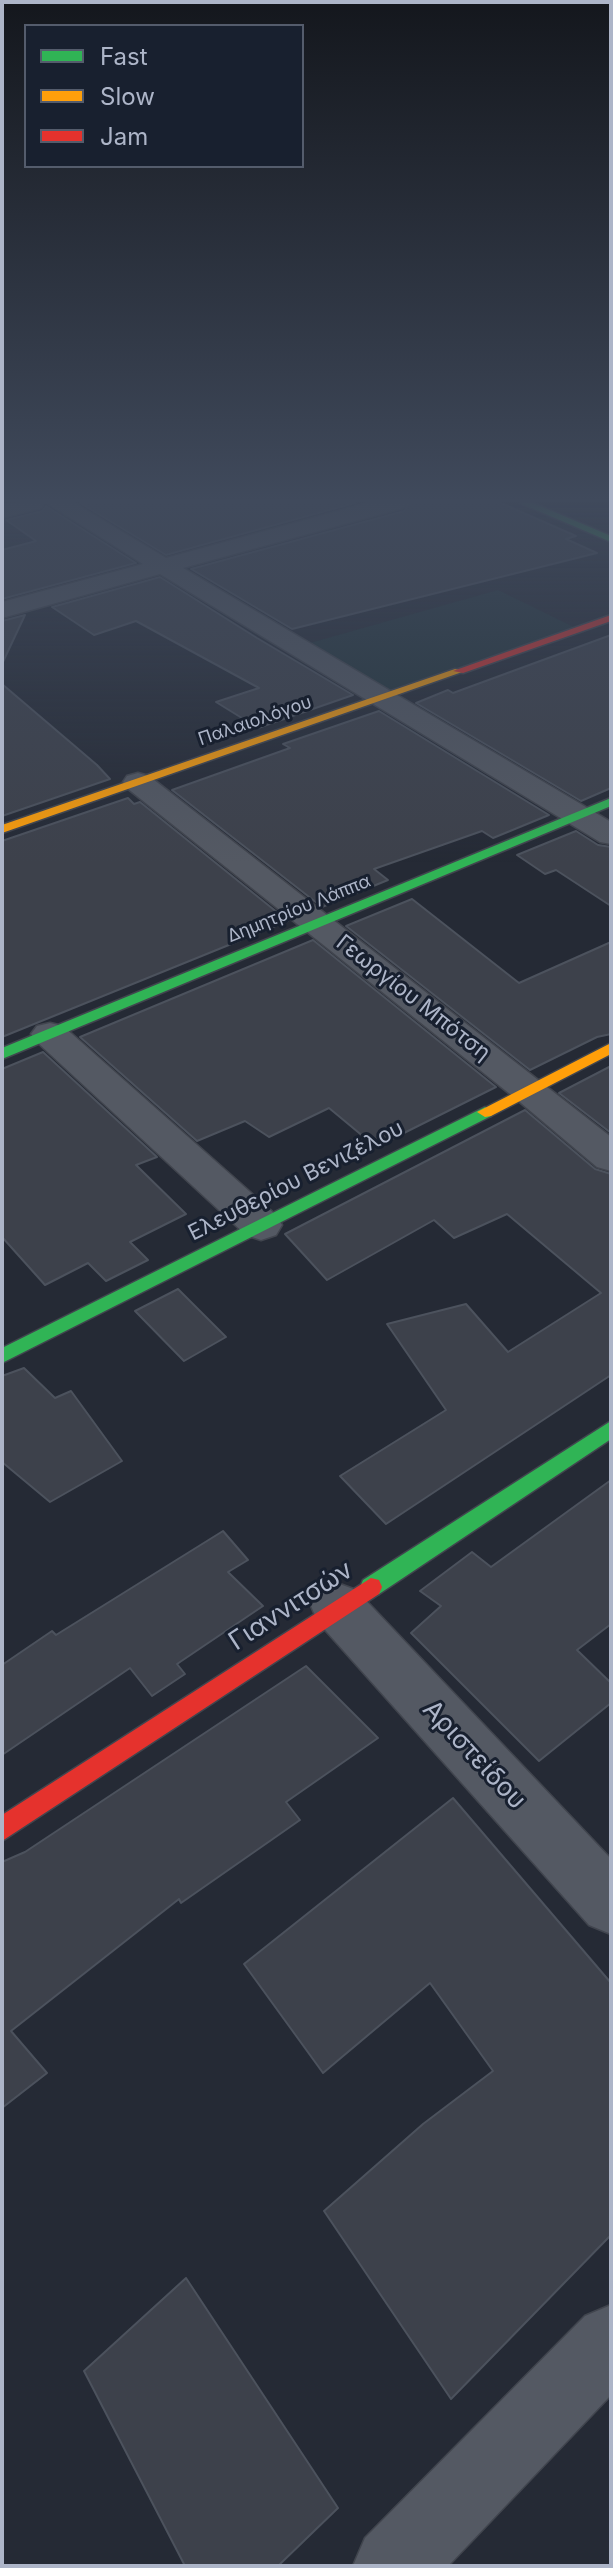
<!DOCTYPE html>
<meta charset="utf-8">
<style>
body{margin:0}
#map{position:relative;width:613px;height:2568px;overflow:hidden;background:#252a35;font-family:Inter,sans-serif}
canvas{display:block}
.frame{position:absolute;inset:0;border:4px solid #adb5c8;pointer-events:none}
.legend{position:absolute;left:24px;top:24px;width:280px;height:144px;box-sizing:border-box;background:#18202f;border:2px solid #545c6c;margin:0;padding:10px 14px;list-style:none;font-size:24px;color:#adb5c8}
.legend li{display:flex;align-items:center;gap:16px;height:40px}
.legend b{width:40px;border:2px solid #545c6c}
</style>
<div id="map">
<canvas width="613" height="2568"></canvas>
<div class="frame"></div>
<ul class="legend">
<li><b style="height:10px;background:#30b455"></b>Fast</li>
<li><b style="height:10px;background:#ff9f0a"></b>Slow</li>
<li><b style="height:10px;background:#e5322d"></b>Jam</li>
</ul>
</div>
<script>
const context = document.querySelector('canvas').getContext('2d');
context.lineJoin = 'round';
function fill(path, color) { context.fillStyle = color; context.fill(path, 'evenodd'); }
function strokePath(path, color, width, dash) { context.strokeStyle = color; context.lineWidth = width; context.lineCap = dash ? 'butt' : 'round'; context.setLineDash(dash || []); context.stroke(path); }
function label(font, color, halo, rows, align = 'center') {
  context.font = font + ' Inter,sans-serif'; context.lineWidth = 6; context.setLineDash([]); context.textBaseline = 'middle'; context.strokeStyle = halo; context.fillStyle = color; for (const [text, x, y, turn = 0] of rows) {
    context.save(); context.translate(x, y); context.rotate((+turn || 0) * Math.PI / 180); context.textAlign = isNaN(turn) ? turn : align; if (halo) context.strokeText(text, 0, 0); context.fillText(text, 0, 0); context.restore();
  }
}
const green = new Path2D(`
 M498,590l78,38 -185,64 -81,-49z`);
const building = new Path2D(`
 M80,503h275l-189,52z
 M409,503h92l75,33 -10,3 31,14 -305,76 -101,-60 213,-58z
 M46,506l90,57 -134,36v-49l34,-9 -30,-21 36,-9z
 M160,577l97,61 96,57 -95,33 -42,-26 43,-14 -123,-67 -42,14 -42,-28z
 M25,615l-23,49v-43z
 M611,635v153l-30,13 -165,-98 32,-13 5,3z
 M2,684l95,81 13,14 -108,37z
 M379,711l170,104 -56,23 -11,-7 -108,38 14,11 -66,27 -150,-117 118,-42 -7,-4z
 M128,798l6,6 6,-2 148,119 -286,116v-196z
 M576,831l22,14 13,2v59l-55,-36 -11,4 -28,-19z
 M412,899l107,84 92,-41v92l-14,3 -67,33 -184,-144z
 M313,940l183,147 -120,60 -47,-39 -60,29 -24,-16 -48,20 -117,-104z
 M43,1052l114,105 -21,8 50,49 -56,28 18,18 -42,21 -18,-18 -43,22 -43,-48v-168z
 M611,1066v67l-52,-40z
 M525,1110l70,59 16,5v201l-225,149 -46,-48 106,-66 -59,-86 79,-20 42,48 93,-59 -94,-79 -53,24 -20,-18 -107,60 -42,-46z
 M178,1289l48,48 -42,24 -49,-50z
 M24,1368l31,30 16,-7 51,70 -72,41 -48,-40v-86z
 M611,1480v144l-34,26 34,33v20l-72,58 -128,-128 30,-27 -21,-15 52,-39 19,15z
 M223,1531l25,29 -20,12 35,34 -86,58 8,10 -33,22 -22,-28 -128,87v-90l50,-34 4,4z
 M306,1666l72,72 -92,64 14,18 -119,83 -2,-4 -168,132 36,42 -45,35v-246l23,-10z
 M453,1798l158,185v252l-160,164 -127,-188 99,-87 70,-53 -63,-88 -107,90 -79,-109z
 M186,2278l152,230 -60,58h-93l-101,-195z`);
const street = new Path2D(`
 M44,503l-3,5 -39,10v-14z
 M47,503h27l92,55 202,-55h38l-3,5 -220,60 428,254v22l-11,-2 -440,-268 -158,44v-16l141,-38z
 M138,773l11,3 462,361v34l-14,-4 -82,-69 -388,-310 -4,-6 4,-6z
 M50,1023l13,3 213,189 6,10 -6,10 -15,5 -15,-5 -209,-193 -6,-8 6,-8z
 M337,1583l19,7 255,269v75l-22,-9 -271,-303 -7,-16 7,-16z
 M611,2305v90l-163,171h-95l12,-28 220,-222z`);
const fast = new Path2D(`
 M520,503h13l78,33v6z
 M611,798v8l-609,253v-11z
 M485,1107l8,5 -2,4 -489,247v-15z
 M611,1421v18l-232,155 -8,2 -8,-2 -3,-7 3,-7z`);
const slow = new Path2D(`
 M455,669l10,2 -463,162v-8z
 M611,1043v11l-120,62 -6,1 -8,-5z`);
const jam = new Path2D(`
 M611,615v6l-148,52 -10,-2z
 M371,1578l8,2 3,7 -3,7 -377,247v-26z`);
const farStreetnames = [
 ["Παλαιολόγου",255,721,-19],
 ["Δημητρίου Λάππα",299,909,-22]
];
const streetNames = [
 ["Γεωργίου Μπότση",413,998,38],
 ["Ελευθερίου Βενιζέλου",296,1181,-27]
];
const nearStreetnames = [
 ["Γιαννιτσών",291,1606,-33],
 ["Αριστείδου",474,1755,47]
];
fill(green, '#22343b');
fill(building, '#3d414b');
strokePath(building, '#4c525d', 2);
strokePath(street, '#41454e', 3);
strokePath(fast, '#41454e', 3);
strokePath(slow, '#41454e', 3);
strokePath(jam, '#41454e', 3);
fill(street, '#545963');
fill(fast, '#30b455');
fill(slow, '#ff9f0a');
fill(jam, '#e5322d');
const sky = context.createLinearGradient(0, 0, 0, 863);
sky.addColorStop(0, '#14171d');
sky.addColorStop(0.58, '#404a5c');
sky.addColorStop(1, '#404a5c00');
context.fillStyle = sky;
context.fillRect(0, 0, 613, 863);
label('18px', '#adb5c8', '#18202f', farStreetnames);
label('22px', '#adb5c8', '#18202f', streetNames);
label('26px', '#adb5c8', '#18202f', nearStreetnames);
</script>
